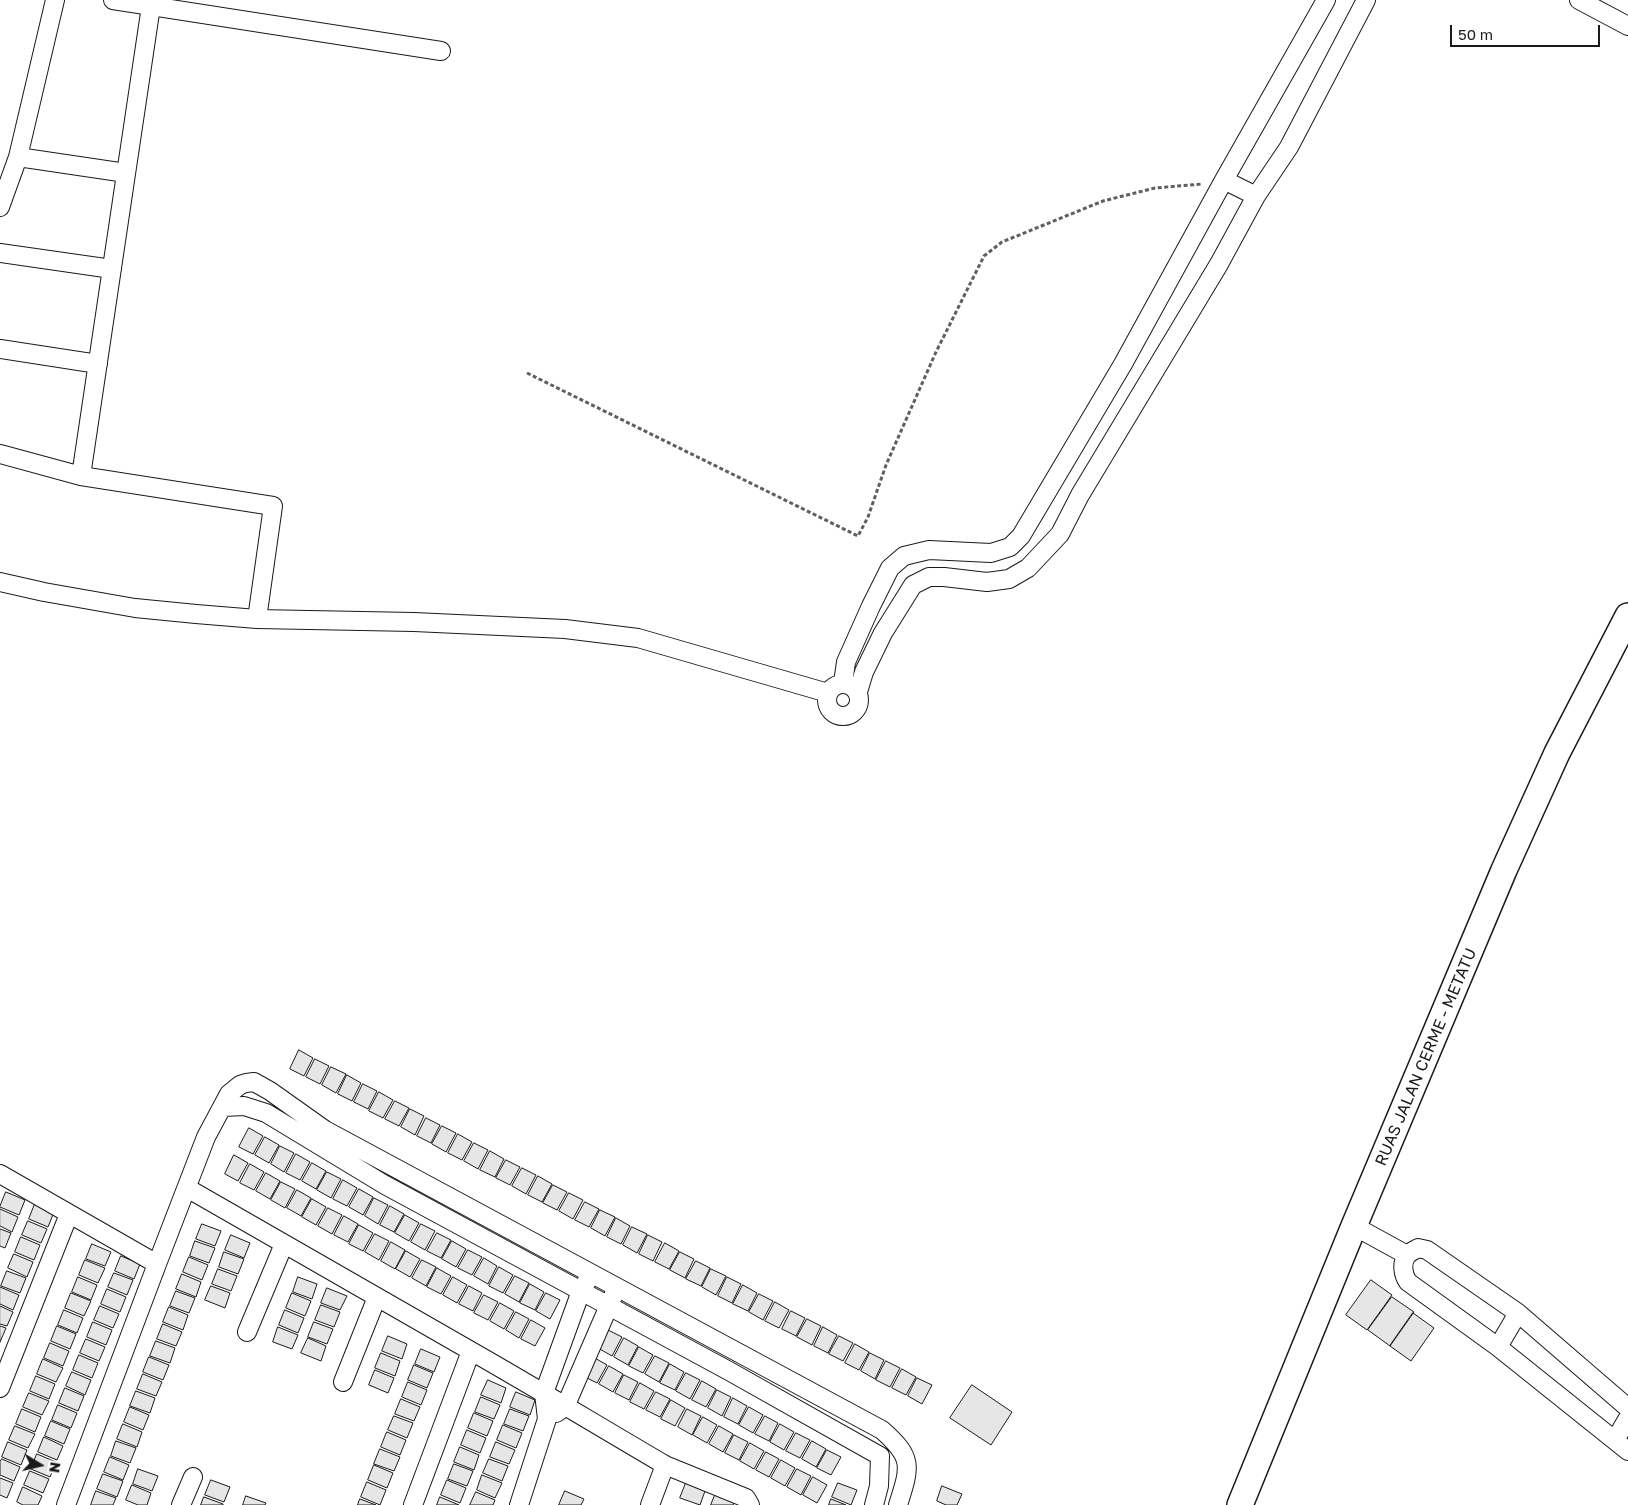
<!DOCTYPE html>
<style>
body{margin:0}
#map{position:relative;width:1628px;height:1505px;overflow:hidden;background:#fff;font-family:"Golos Text",sans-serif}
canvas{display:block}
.north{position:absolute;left:15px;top:1440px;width:50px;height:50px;-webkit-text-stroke:4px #fff;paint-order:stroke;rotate:99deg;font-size:14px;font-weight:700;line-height:20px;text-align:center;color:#1a1a1a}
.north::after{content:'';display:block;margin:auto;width:18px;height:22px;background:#1a1a1a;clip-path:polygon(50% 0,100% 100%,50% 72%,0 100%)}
.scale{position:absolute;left:1450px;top:25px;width:150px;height:22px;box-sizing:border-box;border:2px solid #1a1a1a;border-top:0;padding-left:6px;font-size:15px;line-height:18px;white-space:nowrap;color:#1a1a1a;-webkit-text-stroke:4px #fff;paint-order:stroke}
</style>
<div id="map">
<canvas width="1628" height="1505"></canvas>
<div class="north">N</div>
<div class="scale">50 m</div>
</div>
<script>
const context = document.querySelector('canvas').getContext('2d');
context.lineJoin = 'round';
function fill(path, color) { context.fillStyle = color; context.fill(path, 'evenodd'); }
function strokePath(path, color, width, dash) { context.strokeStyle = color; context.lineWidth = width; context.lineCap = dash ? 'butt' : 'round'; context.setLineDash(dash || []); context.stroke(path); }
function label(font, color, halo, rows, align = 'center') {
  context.font = font + ' "Golos Text",sans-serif'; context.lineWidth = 4; context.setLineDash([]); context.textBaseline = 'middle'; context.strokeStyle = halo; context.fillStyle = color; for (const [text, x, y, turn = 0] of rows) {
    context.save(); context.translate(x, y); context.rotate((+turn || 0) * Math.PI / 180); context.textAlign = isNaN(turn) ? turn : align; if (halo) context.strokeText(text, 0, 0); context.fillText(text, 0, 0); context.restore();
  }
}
const building = new Path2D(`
 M299,1050l14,8 -9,18 -14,-7z
 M315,1059l14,7 -9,18 -14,-7z
 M331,1067l15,7 -10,19 -14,-8z
 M347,1075l14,8 -9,18 -14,-7z
 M363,1084l14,7 -9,18 -14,-7z
 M379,1092l14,8 -10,18 -14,-7z
 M395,1101l14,7 -10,18 -14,-7z
 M410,1109l14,7 -9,19 -14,-8z
 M426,1118l14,7 -9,18 -14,-7z
 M442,1126l14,7 -10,19 -14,-8z
 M249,1128l14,8 -10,18 -14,-7z
 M458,1134l14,8 -10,18 -14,-7z
 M265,1137l14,8 -10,18 -14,-8z
 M474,1143l14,7 -10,19 -14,-8z
 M280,1146l14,7 -10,19 -13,-8z
 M490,1151l14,8 -9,18 -15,-7z
 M296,1154l14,8 -10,18 -14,-7z
 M234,1155l14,8 -10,18 -13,-7z
 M506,1160l14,7 -10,18 -14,-7z
 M312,1163l14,8 -10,18 -14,-8z
 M250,1164l14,8 -10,18 -14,-7z
 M522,1168l14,7 -10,19 -14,-8z
 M327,1172l14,7 -10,19 -14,-8z
 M266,1173l14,8 -10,18 -14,-8z
 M538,1176l14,8 -10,18 -14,-7z
 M343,1180l14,8 -10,18 -14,-7z
 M281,1182l14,7 -10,19 -14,-8z
 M553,1185l14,7 -10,18 -14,-7z
 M359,1189l14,8 -10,18 -14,-8z
 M297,1190l14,8 -10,18 -14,-8z
 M6,1192l19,8 -6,15 -19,-8z
 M569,1193l14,7 -10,19 -14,-8z
 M374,1198l14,7 -10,19 -13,-8z
 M312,1199l14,8 -10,18 -14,-8z
 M585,1202l14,7 -10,18 -14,-7z
 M35,1204l19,8 -6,15 -19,-8z
 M390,1206l14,8 -10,18 -14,-7z
 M328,1208l14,7 -10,19 -14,-8z
 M0,1209l18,8 -6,15 -12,-6z
 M600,1210l15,7 -10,19 -14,-8z
 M405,1215l14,8 -10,18 -14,-8z
 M344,1216l14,8 -10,18 -14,-7z
 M616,1218l14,8 -9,18 -14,-7z
 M28,1221l19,8 -6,14 -19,-8z
 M202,1224l19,7 -6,15 -19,-7z
 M421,1224l14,7 -10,19 -14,-8z
 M359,1225l14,8 -10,18 -14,-7z
 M632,1227l15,7 -10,19 -14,-8z
 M0,1229l11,4 -6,15 -5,-2z
 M437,1233l14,7 -10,18 -14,-7z
 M375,1234l14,7 -10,19 -14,-8z
 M231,1235l19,8 -6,15 -19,-8z
 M648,1235l14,7 -9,19 -14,-7z
 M21,1237l19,8 -6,15 -19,-8z
 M195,1241l20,7 -6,15 -19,-7z
 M452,1241l14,8 -10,18 -14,-8z
 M391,1242l14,8 -10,19 -14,-8z
 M665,1243l14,8 -10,18 -14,-7z
 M92,1244l19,8 -6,14 -19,-7z
 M468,1250l14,7 -10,18 -14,-7z
 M406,1251l14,8 -10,18 -14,-8z
 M224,1252l20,7 -6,15 -19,-7z
 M680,1252l14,7 -9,19 -15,-8z
 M14,1254l19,8 -6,15 -19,-9z
 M121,1256l19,8 -6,15 -19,-8z
 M189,1257l19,8 -6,15 -19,-8z
 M484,1258l13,8 -9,18 -14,-8z
 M85,1260l20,8 -7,15 -19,-8z
 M422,1260l14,7 -10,19 -14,-8z
 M696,1261l14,7 -9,18 -15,-7z
 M499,1267l14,8 -10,18 -14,-7z
 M437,1268l14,8 -10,18 -14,-7z
 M218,1269l19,7 -6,15 -19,-7z
 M711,1269l15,7 -10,19 -14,-8z
 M7,1271l19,7 -6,15 -19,-7z
 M114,1273l19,7 -6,15 -19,-8z
 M182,1274l19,8 -5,15 -20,-8z
 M515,1276l14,7 -10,19 -14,-8z
 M78,1277l19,8 -6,15 -19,-8z
 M298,1277l19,7 -5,15 -19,-7z
 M453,1277l14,8 -10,18 -14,-8z
 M727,1277l14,7 -9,19 -14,-7z
 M1371,1280l21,15 -25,35 -21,-15z
 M530,1284l14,8 -9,18 -15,-7z
 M743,1285l14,8 -9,18 -15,-7z
 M211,1286l19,7 -5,15 -20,-8z
 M469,1286l13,7 -9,18 -14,-7z
 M0,1287l19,8 -6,15 -13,-6z
 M327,1288l20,8 -7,14 -19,-7z
 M107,1289l19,8 -6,15 -19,-8z
 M176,1291l19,7 -6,15 -19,-7z
 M71,1293l20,8 -7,15 -19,-8z
 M292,1293l19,8 -6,15 -19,-8z
 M546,1293l14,7 -10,19 -14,-8z
 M759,1294l14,7 -10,19 -14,-8z
 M484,1295l14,7 -10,18 -14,-7z
 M1392,1297l22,15 -24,34 -22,-16z
 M775,1302l14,8 -10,18 -14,-7z
 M500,1303l14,8 -10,18 -14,-8z
 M321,1305l19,7 -6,15 -19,-7z
 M0,1306l13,6 -6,14 -7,-2z
 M100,1306l19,8 -6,14 -19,-8z
 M169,1307l19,8 -5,15 -20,-8z
 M64,1310l19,8 -6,15 -19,-8z
 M285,1310l19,8 -6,15 -19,-8z
 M791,1311l14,7 -9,18 -14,-7z
 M516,1312l13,7 -10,19 -13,-8z
 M1413,1313l21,15 -23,33 -21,-15z
 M807,1319l14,7 -9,19 -15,-8z
 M531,1320l14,8 -10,18 -14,-7z
 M93,1322l19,8 -6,15 -19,-8z
 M314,1322l19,7 -6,15 -19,-7z
 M163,1324l19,8 -6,14 -19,-7z
 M0,1326l6,2 -6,14z
 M57,1326l19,8 -6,15 -19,-8z
 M278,1327l20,8 -6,14 -19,-7z
 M823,1327l14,8 -9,18 -14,-7z
 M608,1330l14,7 -10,19 -14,-8z
 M388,1336l19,8 -5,15 -20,-8z
 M839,1336l14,7 -10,18 -14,-7z
 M308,1338l18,8 -5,15 -20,-8z
 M624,1338l14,8 -10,19 -14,-8z
 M86,1339l19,8 -6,14 -19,-8z
 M156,1341l19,7 -5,15 -20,-7z
 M50,1343l19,8 -6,15 -19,-8z
 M855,1344l14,8 -10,18 -14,-7z
 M639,1347l14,8 -10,18 -14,-7z
 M421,1349l19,8 -6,15 -19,-8z
 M381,1353l19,8 -5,15 -20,-8z
 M870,1353l14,7 -9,19 -14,-8z
 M79,1355l19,8 -6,15 -19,-8z
 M655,1356l14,7 -10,19 -14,-8z
 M149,1357l20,8 -6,15 -20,-8z
 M593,1357l14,8 -10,18 -14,-7z
 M43,1359l20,9 -7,14 -19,-8z
 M886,1361l14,7 -10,19 -14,-7z
 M670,1364l14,8 -9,18 -15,-7z
 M414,1365l19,8 -6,15 -19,-8z
 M609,1366l14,8 -10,18 -14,-8z
 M902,1369l14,8 -10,18 -14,-7z
 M375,1370l19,8 -6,15 -19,-8z
 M72,1372l19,8 -6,15 -19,-9z
 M686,1373l14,7 -10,19 -14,-8z
 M143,1374l19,8 -6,14 -19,-7z
 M624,1375l14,7 -9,18 -14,-7z
 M36,1376l19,8 -6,15 -19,-8z
 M917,1378l15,7 -10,19 -14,-8z
 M488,1380l18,8 -5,15 -20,-8z
 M702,1381l14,8 -10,18 -14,-7z
 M408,1382l19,8 -6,15 -19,-8z
 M640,1383l14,8 -10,18 -14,-7z
 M972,1385l40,27 -21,33 -41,-27z
 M65,1388l19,8 -6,15 -19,-8z
 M717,1390l14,7 -9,19 -14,-8z
 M136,1391l19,7 -5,15 -20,-7z
 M516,1392l19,8 -5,15 -20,-8z
 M656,1392l14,7 -10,18 -14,-7z
 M29,1393l20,8 -7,14 -19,-8z
 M481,1397l19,8 -6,14 -19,-7z
 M733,1398l14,8 -9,18 -14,-7z
 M401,1399l19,8 -6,14 -19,-7z
 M671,1400l14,8 -10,18 -14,-7z
 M58,1405l19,8 -6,15 -19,-8z
 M130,1407l19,8 -6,15 -19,-8z
 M749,1407l14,8 -10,18 -14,-8z
 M22,1409l19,8 -6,15 -19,-8z
 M510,1409l19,7 -6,15 -19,-7z
 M687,1409l14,7 -9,19 -14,-8z
 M474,1413l19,8 -6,15 -19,-8z
 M394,1416l19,7 -6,15 -19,-8z
 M765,1416l13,7 -9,18 -14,-7z
 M703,1417l14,8 -10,18 -14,-8z
 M51,1421l19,8 -6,15 -19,-8z
 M123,1424l19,8 -5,15 -20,-8z
 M780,1424l14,8 -10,18 -14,-8z
 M503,1425l19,8 -6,15 -19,-8z
 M15,1426l20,8 -7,14 -19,-8z
 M719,1426l14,8 -10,18 -14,-8z
 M467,1430l19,8 -6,15 -19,-8z
 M387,1432l19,8 -6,15 -19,-8z
 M796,1433l14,7 -10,18 -14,-7z
 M734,1435l14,7 -9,18 -14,-7z
 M44,1437l19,9 -6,14 -19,-8z
 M116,1441l20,7 -6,15 -19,-7z
 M812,1441l14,8 -10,18 -14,-8z
 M8,1442l19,8 -6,15 -19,-8z
 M496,1442l19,8 -6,14 -19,-7z
 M750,1443l14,8 -10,18 -14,-8z
 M460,1447l19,8 -5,15 -20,-8z
 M380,1449l20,8 -6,14 -20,-7z
 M827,1450l14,7 -10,18 -14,-7z
 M766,1452l13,7 -10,18 -13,-7z
 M37,1454l19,8 -6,15 -19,-8z
 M110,1457l19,8 -6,15 -19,-8z
 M2,1459l18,8 -6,14 -14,-6v-13z
 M489,1459l19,7 -6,15 -19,-8z
 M781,1460l14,8 -10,18 -14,-8z
 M454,1464l19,7 -6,15 -19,-7z
 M374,1465l19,8 -6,15 -19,-8z
 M138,1469l20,7 -6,15 -19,-7z
 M797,1469l14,7 -10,19 -14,-8z
 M30,1471l19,8 -6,14 -19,-8z
 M103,1474l20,7 -6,16 -20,-8z
 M482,1475l20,8 -7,15 -18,-8z
 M813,1477l14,8 -10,18 -14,-8z
 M0,1478l13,5 -6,15 -7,-3z
 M211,1480l19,7 -6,15 -19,-7z
 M447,1480l19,8 -6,15 -19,-8z
 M367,1482l19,8 -6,15 -19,-8z
 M686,1483l19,8 -5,14 -20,-7z
 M838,1483l19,7 -6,15 -19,-8z
 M132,1485l19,8 -4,12h-9l-12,-5z
 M942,1486l20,8 -5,11h-11l-9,-4z
 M23,1487l19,9 -4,9h-15l-6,-3z
 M96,1491l20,7 -3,7h-22z
 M565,1491l19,8 -3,6h-22z
 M476,1492l19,8 -2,5h-23z
 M715,1495l19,8 -1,2h-22z
 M246,1496l20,7 -1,2h-22z
 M204,1497l19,7v1h-22z
 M440,1497l19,8h-22z
 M360,1499l16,6h-18z
 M831,1499l15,6h-17z`);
const path = new Path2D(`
 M527,373l331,163 10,-19 18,-52 50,-113 48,-96 18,-14 101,-41 52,-13 47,-4`);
const street = new Path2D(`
 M113,0l328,51
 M1579,0l49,26
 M18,157l108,16
 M1224,180l32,16
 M0,207l18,-50 37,-157
 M0,253l112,16
 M0,349l98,15
 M0,454l81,22 192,30 -16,113
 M81,476l70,-470
 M0,582l44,10 91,16 61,6 61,5 157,3 151,7 73,9 190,55
 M843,683l3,-21 25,-56 19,-38 14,-12 25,-6 62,3 19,-6 11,-11 102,-172 101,-184 102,-180
 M827 700a16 16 0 1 1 32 0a16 16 0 1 1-32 0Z
 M858,692l6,-20 19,-39 30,-48 16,-8h15l43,5 22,-3 19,-11 32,-34 20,-39 139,-231 37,-68 33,-49 77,-147
 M223,1107l21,-1 22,7 119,72 344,186 151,85 -1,30 -5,19
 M0,1174l157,90 49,-127 23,-43 11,-9 6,-2 8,-1 16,9 55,39 557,300c32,28 28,37 16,75
 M187,1188l284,163 -58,154
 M1354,1226l53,29
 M247,1332l37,-88
 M1498,1347l20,-34
 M471,1351c65,37 129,76 194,114l-15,40
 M343,1382l34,-85
 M0,1388l69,-174
 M1628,1408l-110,-95 -91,-63 -9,-2c-3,2 -8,4 -11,7 -6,8 -4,20 1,27l90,65 130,104
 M556,1413l9,-6 49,-113
 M1615,1440l13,-22
 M665,1465l81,33 4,7
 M66,1505l91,-241
 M181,1505l12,-28
 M519,1505l28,-86 -3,-26 37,-102 6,-10`);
const secondary = new Path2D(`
 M1240,1505l114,-279 150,-356 53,-117 71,-137`);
const streetNames = [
 ["RUAS JALAN CERME - METATU",1426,1057,-67]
];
fill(building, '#e6e6e6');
strokePath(building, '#1a1a1a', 1);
strokePath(street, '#1a1a1a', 20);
strokePath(secondary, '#1a1a1a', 28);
strokePath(path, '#5f5f5f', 3, [4, 2.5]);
strokePath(street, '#fff', 18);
strokePath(secondary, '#fff', 25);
label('16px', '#1a1a1a', '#fff', streetNames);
</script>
